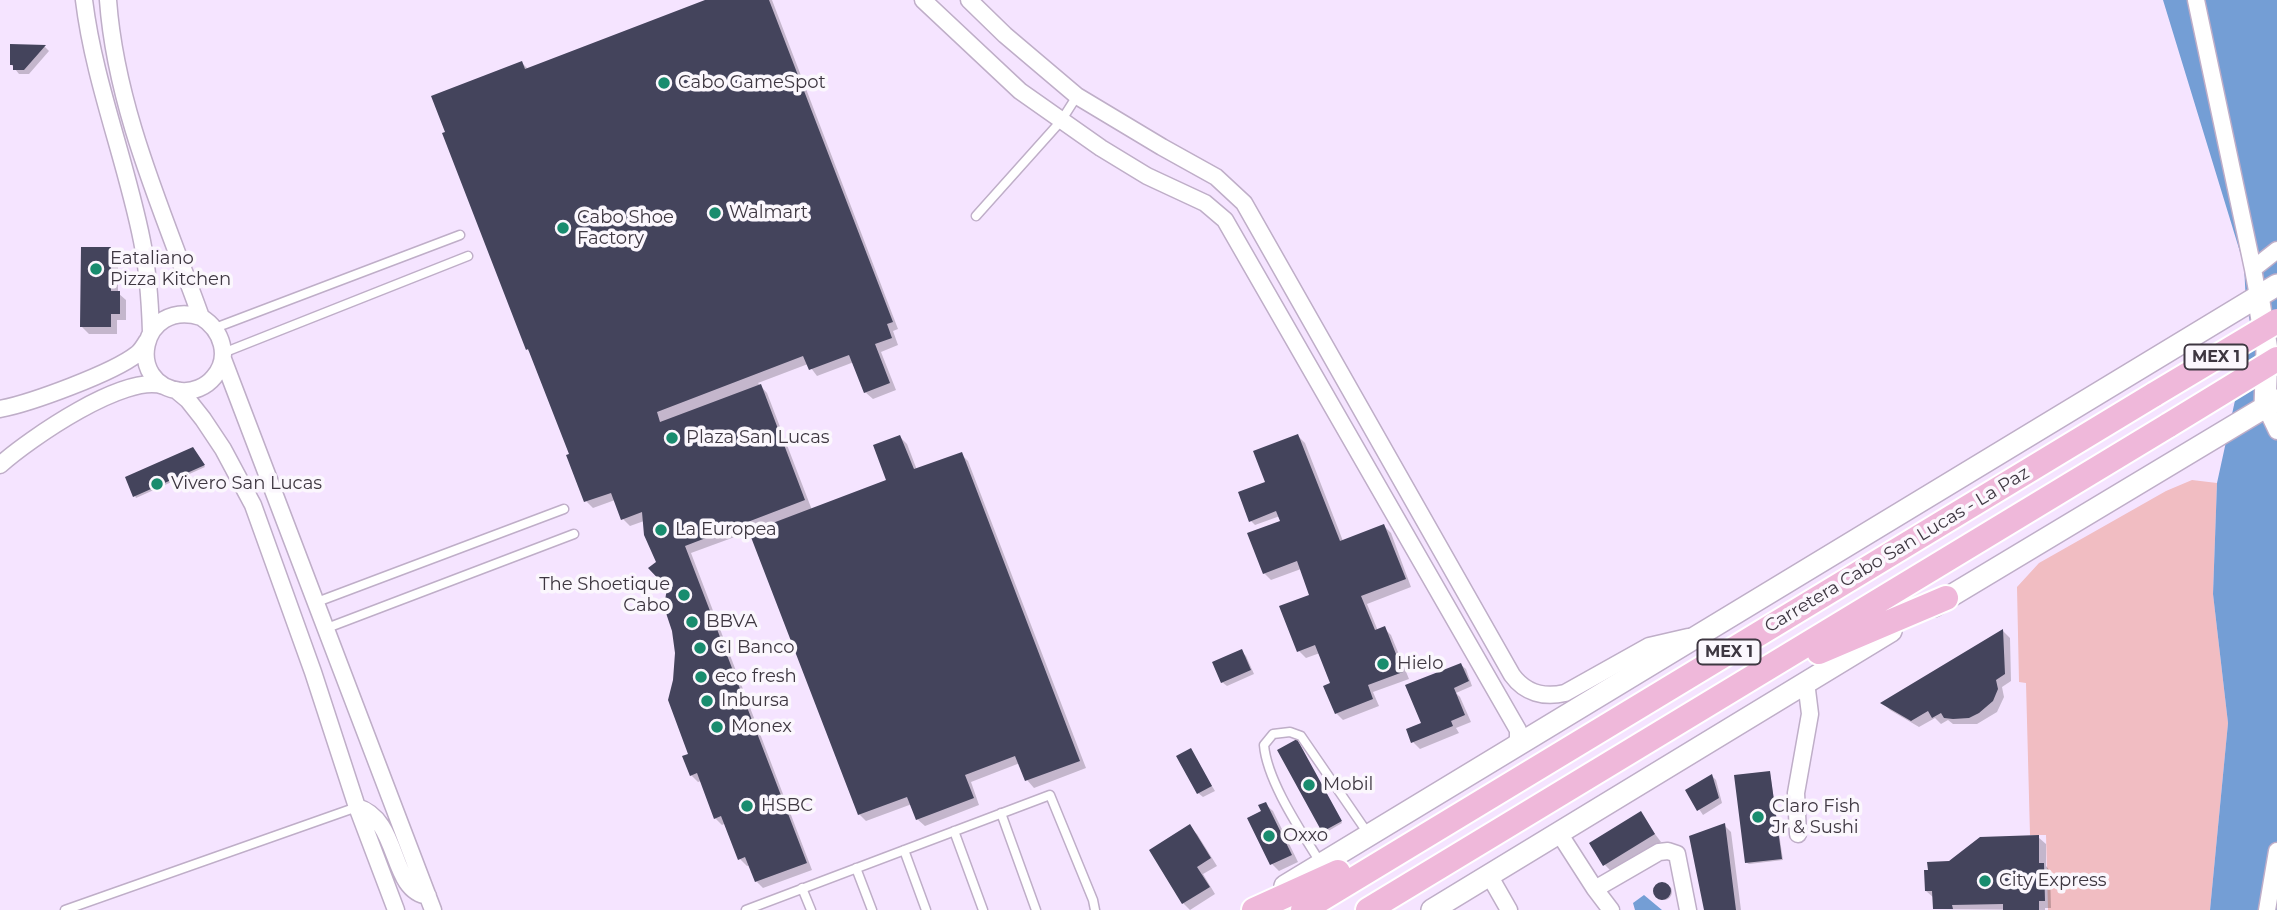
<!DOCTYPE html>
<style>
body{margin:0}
canvas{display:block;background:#f5e4ff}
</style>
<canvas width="2277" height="910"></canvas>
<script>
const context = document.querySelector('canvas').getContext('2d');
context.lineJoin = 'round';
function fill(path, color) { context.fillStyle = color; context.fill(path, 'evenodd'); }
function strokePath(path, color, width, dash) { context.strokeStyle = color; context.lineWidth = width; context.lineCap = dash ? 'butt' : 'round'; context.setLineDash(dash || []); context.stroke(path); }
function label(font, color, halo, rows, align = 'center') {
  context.font = font + ' Montserrat,sans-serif'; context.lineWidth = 7; context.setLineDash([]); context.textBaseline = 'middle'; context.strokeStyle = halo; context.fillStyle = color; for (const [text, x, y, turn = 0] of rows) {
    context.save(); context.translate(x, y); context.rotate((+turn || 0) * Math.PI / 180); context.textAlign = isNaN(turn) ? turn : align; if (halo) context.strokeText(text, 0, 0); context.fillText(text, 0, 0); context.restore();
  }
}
const green = new Path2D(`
 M2192,480l25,3 -4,111 15,129 -18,187h-162l-2,-75h-16l-4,-152 -7,-1 -2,-95 22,-24 127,-72z`);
const water = new Path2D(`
 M2163,0h114v910h-67l18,-187 -15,-129 4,-111 34,-156 -5,-24 -2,-38z
 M1644,895l18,15h-27l-2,-7z`);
const shadow = new Path2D(`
 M710,0h62l126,329 -5,2 5,14 -17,7 15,38 -23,9 -8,-7 -11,-30 -37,14 -9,-12 -50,19 9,10 45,117 77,-29 11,-44 7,7 10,26 44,-16 7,7 118,307 -52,20 -7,-8 -7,-17 -49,19 8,23 -54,21 -8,-7 -5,-15 -46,17 -7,-7 -108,-283 -60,22 121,317 -49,18 -7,-7 -6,-16 -3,1 -7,-7 -14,-36 -4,2 -7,-7 -14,-37 -3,1 -7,-7v-20l-16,-75 1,-27 -7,-65 -25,-67 -14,5 -7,-7 -8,-19 -22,8 -7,-7 -15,-46 -39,-101 -5,-5 -5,-286 6,6z
 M12,45l33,2 4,4 -20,23h-10l-8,-10z
 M111,249l7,7v37l8,7v20h-9v14h-28l-7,-7z
 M1298,436l7,7 38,98 41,-15 7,7 20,54 -44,17 11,27 6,-3 7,7 18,44 -36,13 6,14 -36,14 -7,-7 -4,-29 -12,-31 -14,5 -7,-7 13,-55 -11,-27 -30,11 -7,-7 18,-51 -2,-6 -25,9 -4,-4 16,-38z
 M194,451l11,16 -69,31 -1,-2z
 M2003,631l7,7 1,43 -9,6 2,10 -7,15 -20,12h-24l-5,-4 -7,4 -6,-6 -16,9 -29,-17 -7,-7z
 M1241,651l5,5 8,18 -27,12 -5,-4z
 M1461,665l5,4 6,17 -16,7 4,4 11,25 -15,6 3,5 -39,16 -7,-7z
 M1298,743l44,80 -17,10 -2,-2z
 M1190,750l25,41 -12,6 -5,-4z
 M1770,773l13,87 -34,4 -2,-1z
 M1712,776l4,4 6,23 -19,12 -16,-24z
 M1265,804l8,7 25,51 -19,9 -7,-7 -9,-52z
 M1640,814l21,28 -49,30 -7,-7z
 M1724,825l7,7 10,78h-35z
 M1190,827l7,7 20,32 -14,8 12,20 -25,16 -7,-7z
 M2038,837l8,7v22l4,5 1,37h-6v2l-111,-1v-11l-8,-7 23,-28z
 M1656 892a8 8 0 1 1 16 0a8 8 0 1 1-16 0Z`);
const building = new Path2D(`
 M705,0h64l124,322 -6,2 5,14 -17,6 15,39 -26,10 -15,-38 -40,15 -6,-14 -146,56 3,10 101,-38 44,116 -120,46 122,317 -52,19 -10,-25 -7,3 -17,-44 -7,3 -17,-46 -7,3 -8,-20 6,-2 -20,-54 5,-20 2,-27 -3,-22 -8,-24 3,-19 -19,-20 8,-6 -12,-27 -2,-23 -21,8 -10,-27 -27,9 -18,-47 3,-1 -41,-105 -2,1 -84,-217 3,-1 -14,-36 91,-35 3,8z
 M10,44l36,1 -22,25h-11v-5h-3z
 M81,247h30v44h9v23h-9v13h-31z
 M1298,434l42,107 44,-17 22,55 -45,17 14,34 10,-4 18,46 -35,13 5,14 -38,15 -12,-28 7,-3 -15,-38 -18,7 -18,-46 30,-11 -12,-34 -34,13 -16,-41 33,-12 -4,-10 -27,11 -11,-30 27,-10 -12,-31z
 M900,435l14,34 48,-17 118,309 -55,20 -10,-25 -50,19 9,23 -58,22 -9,-23 -49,18 -109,-283 137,-52 -13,-35z
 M193,447l12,18 -72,32 -8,-20z
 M2003,629l2,45 -9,6 2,9 -5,12 -14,12 -10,5 -16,1 -9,-1 -3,-5 -9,5 -4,-7 -17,10 -31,-18z
 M1242,649l9,21 -30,13 -9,-21z
 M1461,663l8,18 -15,7 11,27 -14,6 2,5 -42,17 -5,-14 15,-6 -16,-38z
 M1297,739l45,82 -20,11 -45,-82z
 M1191,748l21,38 -15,8 -21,-38z
 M1770,771l12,88 -37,4 -11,-88z
 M1712,774l7,24 -22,13 -12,-21z
 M1266,802l26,53 -22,10 -23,-47 14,-7 -3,-6z
 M1641,811l14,23 -52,32 -14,-23z
 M1725,823l11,87h-32l-15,-74z
 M1190,824l21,34 -14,9 13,20 -28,17 -33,-54z
 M2039,835v28h5l1,38h-6v9h-36v-6l-51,1 1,4h-20l-1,-18h-7l-1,-21h4l-1,-8 22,-1 31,-24z
 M1653 891a9 9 0 1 1 18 0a9 9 0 1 1-18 0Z`);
const service = new Path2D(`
 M976,216l85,-95 16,-25
 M215,328l245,-93
 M223,353l245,-97
 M317,602l247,-93
 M327,628l247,-94
 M1001,813l35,97
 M954,831l29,79
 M904,850l22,60
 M1320,862c-19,-31 -53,-81 -56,-117l9,-11 17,-2 11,4 68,99
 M856,868l16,42
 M802,888l9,22
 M65,910l292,-103
 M746,910l304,-115 43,105 2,10`);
const minor = new Path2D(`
 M84,0c10,82 42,160 58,241 6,30 8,60 9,91
 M108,0c8,110 56,214 93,317 21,13 30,40 13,60 -8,10 -21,15 -33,14 -57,-6 -41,-93 20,-74
 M923,0l97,91 81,57 46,28 58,27 20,17 293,510v10l-7,9
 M969,0l36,35 72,61 85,51 54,30 28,26 268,472c13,18 32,23 53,18l84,-47 39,-9
 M2196,0l57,269
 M2258,296l-5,-27 24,-19
 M223,359l210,551
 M176,390l12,10 15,19 20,30 30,56 60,167 44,135 39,103
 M2265,406l12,25
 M0,409c31,-6 113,-36 137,-55 4,-3 7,-8 10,-13
 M0,465c29,-26 126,-93 164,-79
 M357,807c44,13 32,84 71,89
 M1559,833l36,56 16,21
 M1798,834l-2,-41 14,-79 -4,-32
 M1489,875l20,35
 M1595,889l64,-37 9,-1 9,3 11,56
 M2267,910l10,-59`);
const secondary = new Path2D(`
 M2258,296l9,54 -2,56
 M1934,606l343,-206
 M1285,886l992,-601
 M1432,910l459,-279`);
const trunk = new Path2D(`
 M1819,652l127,-54
 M1254,910l84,-38
 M1303,910l852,-516
 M1368,910l801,-485`);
const trunkBridge = new Path2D(`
 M2155,394l122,-73
 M2169,425l108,-66`);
const markers = [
 [664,83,7,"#198c6e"],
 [715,213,7,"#198c6e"],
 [563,228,7,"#198c6e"],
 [96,269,7,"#198c6e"],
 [672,438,7,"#198c6e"],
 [157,484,7,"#198c6e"],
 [661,530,7,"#198c6e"],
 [684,595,7,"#198c6e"],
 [692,622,7,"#198c6e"],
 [700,648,7,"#198c6e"],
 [1383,664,7,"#198c6e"],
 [701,677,7,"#198c6e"],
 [707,701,7,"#198c6e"],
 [717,727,7,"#198c6e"],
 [1309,785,7,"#198c6e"],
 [747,806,7,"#198c6e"],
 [1758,817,7,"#198c6e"],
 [1269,836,7,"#198c6e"],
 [1985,881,7,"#198c6e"]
];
const shields = [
 [2216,357,63],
 [1729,652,63]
];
const shieldNames = [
 ["MEX 1",2216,357],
 ["MEX 1",1729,652]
];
const poiNames = [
 ["Cabo GameSpot",678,83],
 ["Walmart",729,213],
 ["Cabo Shoe",577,218],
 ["Factory",577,239],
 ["Eataliano",110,259],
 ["Pizza Kitchen",110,280],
 ["Plaza San Lucas",686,438],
 ["Vivero San Lucas",171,484],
 ["La Europea",675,530],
 ["The Shoetique",670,585,"right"],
 ["Cabo",670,606,"right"],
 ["BBVA",706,622],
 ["CI Banco",714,648],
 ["Hielo",1397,664],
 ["eco fresh",715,677],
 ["Inbursa",721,701],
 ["Monex",731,727],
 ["Mobil",1323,785],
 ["HSBC",761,806],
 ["Claro Fish",1772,807],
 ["Jr & Sushi",1772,828],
 ["Oxxo",1283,836],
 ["City Express",1999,881]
];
const streetNames = [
 ["Carretera Cabo San Lucas - La Paz",1897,550,-31]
];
fill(green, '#f1bdc2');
fill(water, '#749ed5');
fill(shadow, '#0003');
fill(building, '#44445c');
strokePath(service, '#bfaec8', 11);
strokePath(minor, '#bfaec8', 19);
strokePath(secondary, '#bfaec8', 24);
strokePath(trunk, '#fff', 28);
strokePath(service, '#fff', 8);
strokePath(minor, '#fff', 16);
strokePath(secondary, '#fff', 21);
strokePath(trunk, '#efb8da', 24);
strokePath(trunkBridge, '#fff', 28, []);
strokePath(trunkBridge, '#efb8da', 24);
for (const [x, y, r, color] of markers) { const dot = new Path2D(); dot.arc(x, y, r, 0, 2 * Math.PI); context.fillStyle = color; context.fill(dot); strokePath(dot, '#fbf7fd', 2.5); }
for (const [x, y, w] of shields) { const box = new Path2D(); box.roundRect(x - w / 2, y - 12.5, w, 25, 5); context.fillStyle = '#fbf7fd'; context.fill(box); strokePath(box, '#3e3741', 2); }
label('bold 16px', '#3e3741', null, shieldNames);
label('18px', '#3e3741', '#fbf7fd', poiNames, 'left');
label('18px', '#3e3741', '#fbf7fd', streetNames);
</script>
